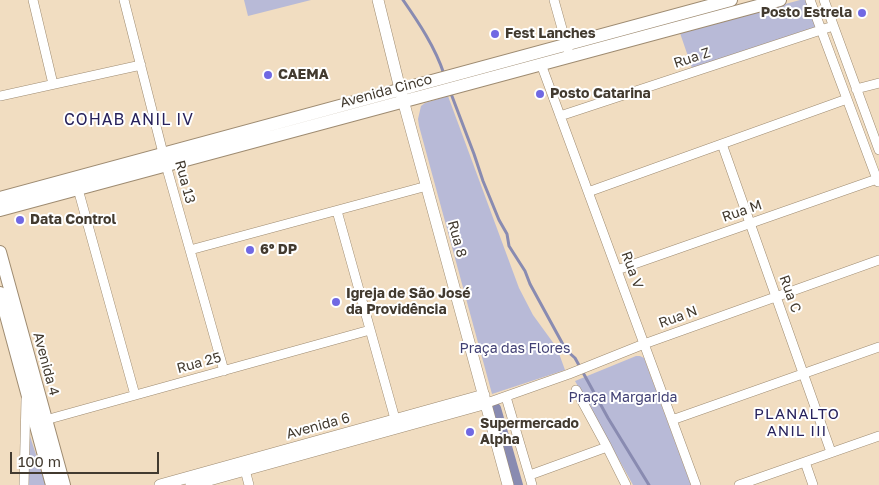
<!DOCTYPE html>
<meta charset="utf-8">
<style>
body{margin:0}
#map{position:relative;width:879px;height:485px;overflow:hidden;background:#f1ddc1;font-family:"Golos Text",sans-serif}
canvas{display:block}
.scale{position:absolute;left:10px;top:452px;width:149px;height:22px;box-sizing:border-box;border:2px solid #423a2f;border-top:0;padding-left:6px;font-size:15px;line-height:18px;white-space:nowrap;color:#423a2f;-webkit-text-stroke:4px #fff;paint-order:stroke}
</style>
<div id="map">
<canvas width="879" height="485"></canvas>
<div class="scale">100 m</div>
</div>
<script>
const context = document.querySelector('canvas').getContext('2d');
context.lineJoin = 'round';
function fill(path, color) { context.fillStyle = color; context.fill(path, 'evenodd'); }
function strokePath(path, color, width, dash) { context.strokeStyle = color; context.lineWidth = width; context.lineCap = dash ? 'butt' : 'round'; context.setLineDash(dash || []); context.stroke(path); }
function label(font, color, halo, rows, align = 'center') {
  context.font = font + ' "Golos Text",sans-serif'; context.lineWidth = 4; context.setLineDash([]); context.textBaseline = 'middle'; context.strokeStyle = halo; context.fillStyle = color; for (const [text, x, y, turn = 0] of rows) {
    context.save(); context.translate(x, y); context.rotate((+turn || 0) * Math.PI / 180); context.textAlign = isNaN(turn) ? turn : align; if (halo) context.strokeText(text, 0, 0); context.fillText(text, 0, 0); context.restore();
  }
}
const green = new Path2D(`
 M244,0h67l-63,16z
 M800,0h9l9,26 -126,42 -12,-35z
 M448,96l71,192 14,27 24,33 8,22 -73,24 -73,-268 -1,-7 3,-13 4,-3z
 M636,356h4l4,2 47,127h-58l-58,-104z
 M498,404l23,81h-6l-21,-79z
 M24,418l22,67h-21z`);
const stream = new Path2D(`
 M403,0c16,23 32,47 41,74
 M450,91l24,63 9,27 16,39 8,14 2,12 16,25 5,13 36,66 9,8 33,60 41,67`);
const canal = new Path2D(`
 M496,408l22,77`);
const minor = new Path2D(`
 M33,0l20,84
 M124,0l42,165 58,206
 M554,0l14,50
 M810,0l68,182
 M824,0l55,150
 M541,64l155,421
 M856,89l23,-6
 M0,96l141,-31
 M560,116l273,-90
 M722,144l109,308
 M78,189l57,206
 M588,192l259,-93
 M337,211l60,215
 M190,250l237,-64
 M617,270l260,-91
 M576,390l31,57 19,38
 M506,397l26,88
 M487,403l82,-29 75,-30 235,-84
 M672,420l207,-73
 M42,421l328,-91
 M805,462l8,23
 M244,466l5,19
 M530,475l77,-28
 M24,485l2,-86
 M739,485l140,-49`);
const tertiary = new Path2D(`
 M378,0l22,89 108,396
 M160,485l324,-90
 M191,485l296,-82`);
const secondary = new Path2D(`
 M0,198l731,-198
 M0,210l780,-210
 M0,252l64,233
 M0,293l52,192`);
const markers = [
 [862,13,5,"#7068e3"],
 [495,34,5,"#7068e3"],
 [268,75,5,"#7068e3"],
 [540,94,5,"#7068e3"],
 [20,220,5,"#7068e3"],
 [250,250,5,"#7068e3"],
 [336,302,5,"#7068e3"],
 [470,432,5,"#7068e3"]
];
const poiNames = [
 ["Posto Estrela",852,13,"right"],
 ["Fest Lanches",505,34],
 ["CAEMA",278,75],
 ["Posto Catarina",550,94],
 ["Data Control",30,220],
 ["6º DP",260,250],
 ["Igreja de São José",346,294],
 ["da Providência",346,310],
 ["Supermercado",480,424],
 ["Alpha",480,440]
];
const streetNames = [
 ["Rua Z",692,58,-18],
 ["Avenida Cinco",386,91,-15],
 ["Rua 13",185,182,75],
 ["Rua M",742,211,-19],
 ["Rua 8",457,239,75],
 ["Rua V",632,270,70],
 ["Rua C",790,294,70],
 ["Rua N",678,317,-20],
 ["Rua 25",199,363,-15],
 ["Avenida 4",46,364,75],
 ["Avenida 6",318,426,-15]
];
const parkNames = [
 ["Praça das Flores",515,349],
 ["Praça Margarida",623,398]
];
const neighbourhoodNames = [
 ["PLANALTO",797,414],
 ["ANIL III",797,431]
];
const quarterNames = [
 ["COHAB ANIL IV",129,120]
];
fill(green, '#b8bad7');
strokePath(stream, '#898bb1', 3);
strokePath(canal, '#898bb1', 10);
strokePath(minor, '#9e8b71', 10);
strokePath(tertiary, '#9e8b71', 12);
strokePath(secondary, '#9e8b71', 14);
strokePath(minor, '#fff', 9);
strokePath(tertiary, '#fff', 11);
strokePath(secondary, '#fff', 12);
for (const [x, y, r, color] of markers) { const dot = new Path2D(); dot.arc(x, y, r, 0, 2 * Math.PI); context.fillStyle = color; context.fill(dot); strokePath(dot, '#fff', 2); }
label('bold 14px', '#423a2f', '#fff', poiNames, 'left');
label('14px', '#423a2f', '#fff', streetNames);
label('14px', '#414074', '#fff', parkNames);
context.letterSpacing = '1px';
label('15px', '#27225c', '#fff', neighbourhoodNames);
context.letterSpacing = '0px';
context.letterSpacing = '1px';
label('16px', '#27225c', '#fff', quarterNames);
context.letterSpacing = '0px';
</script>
